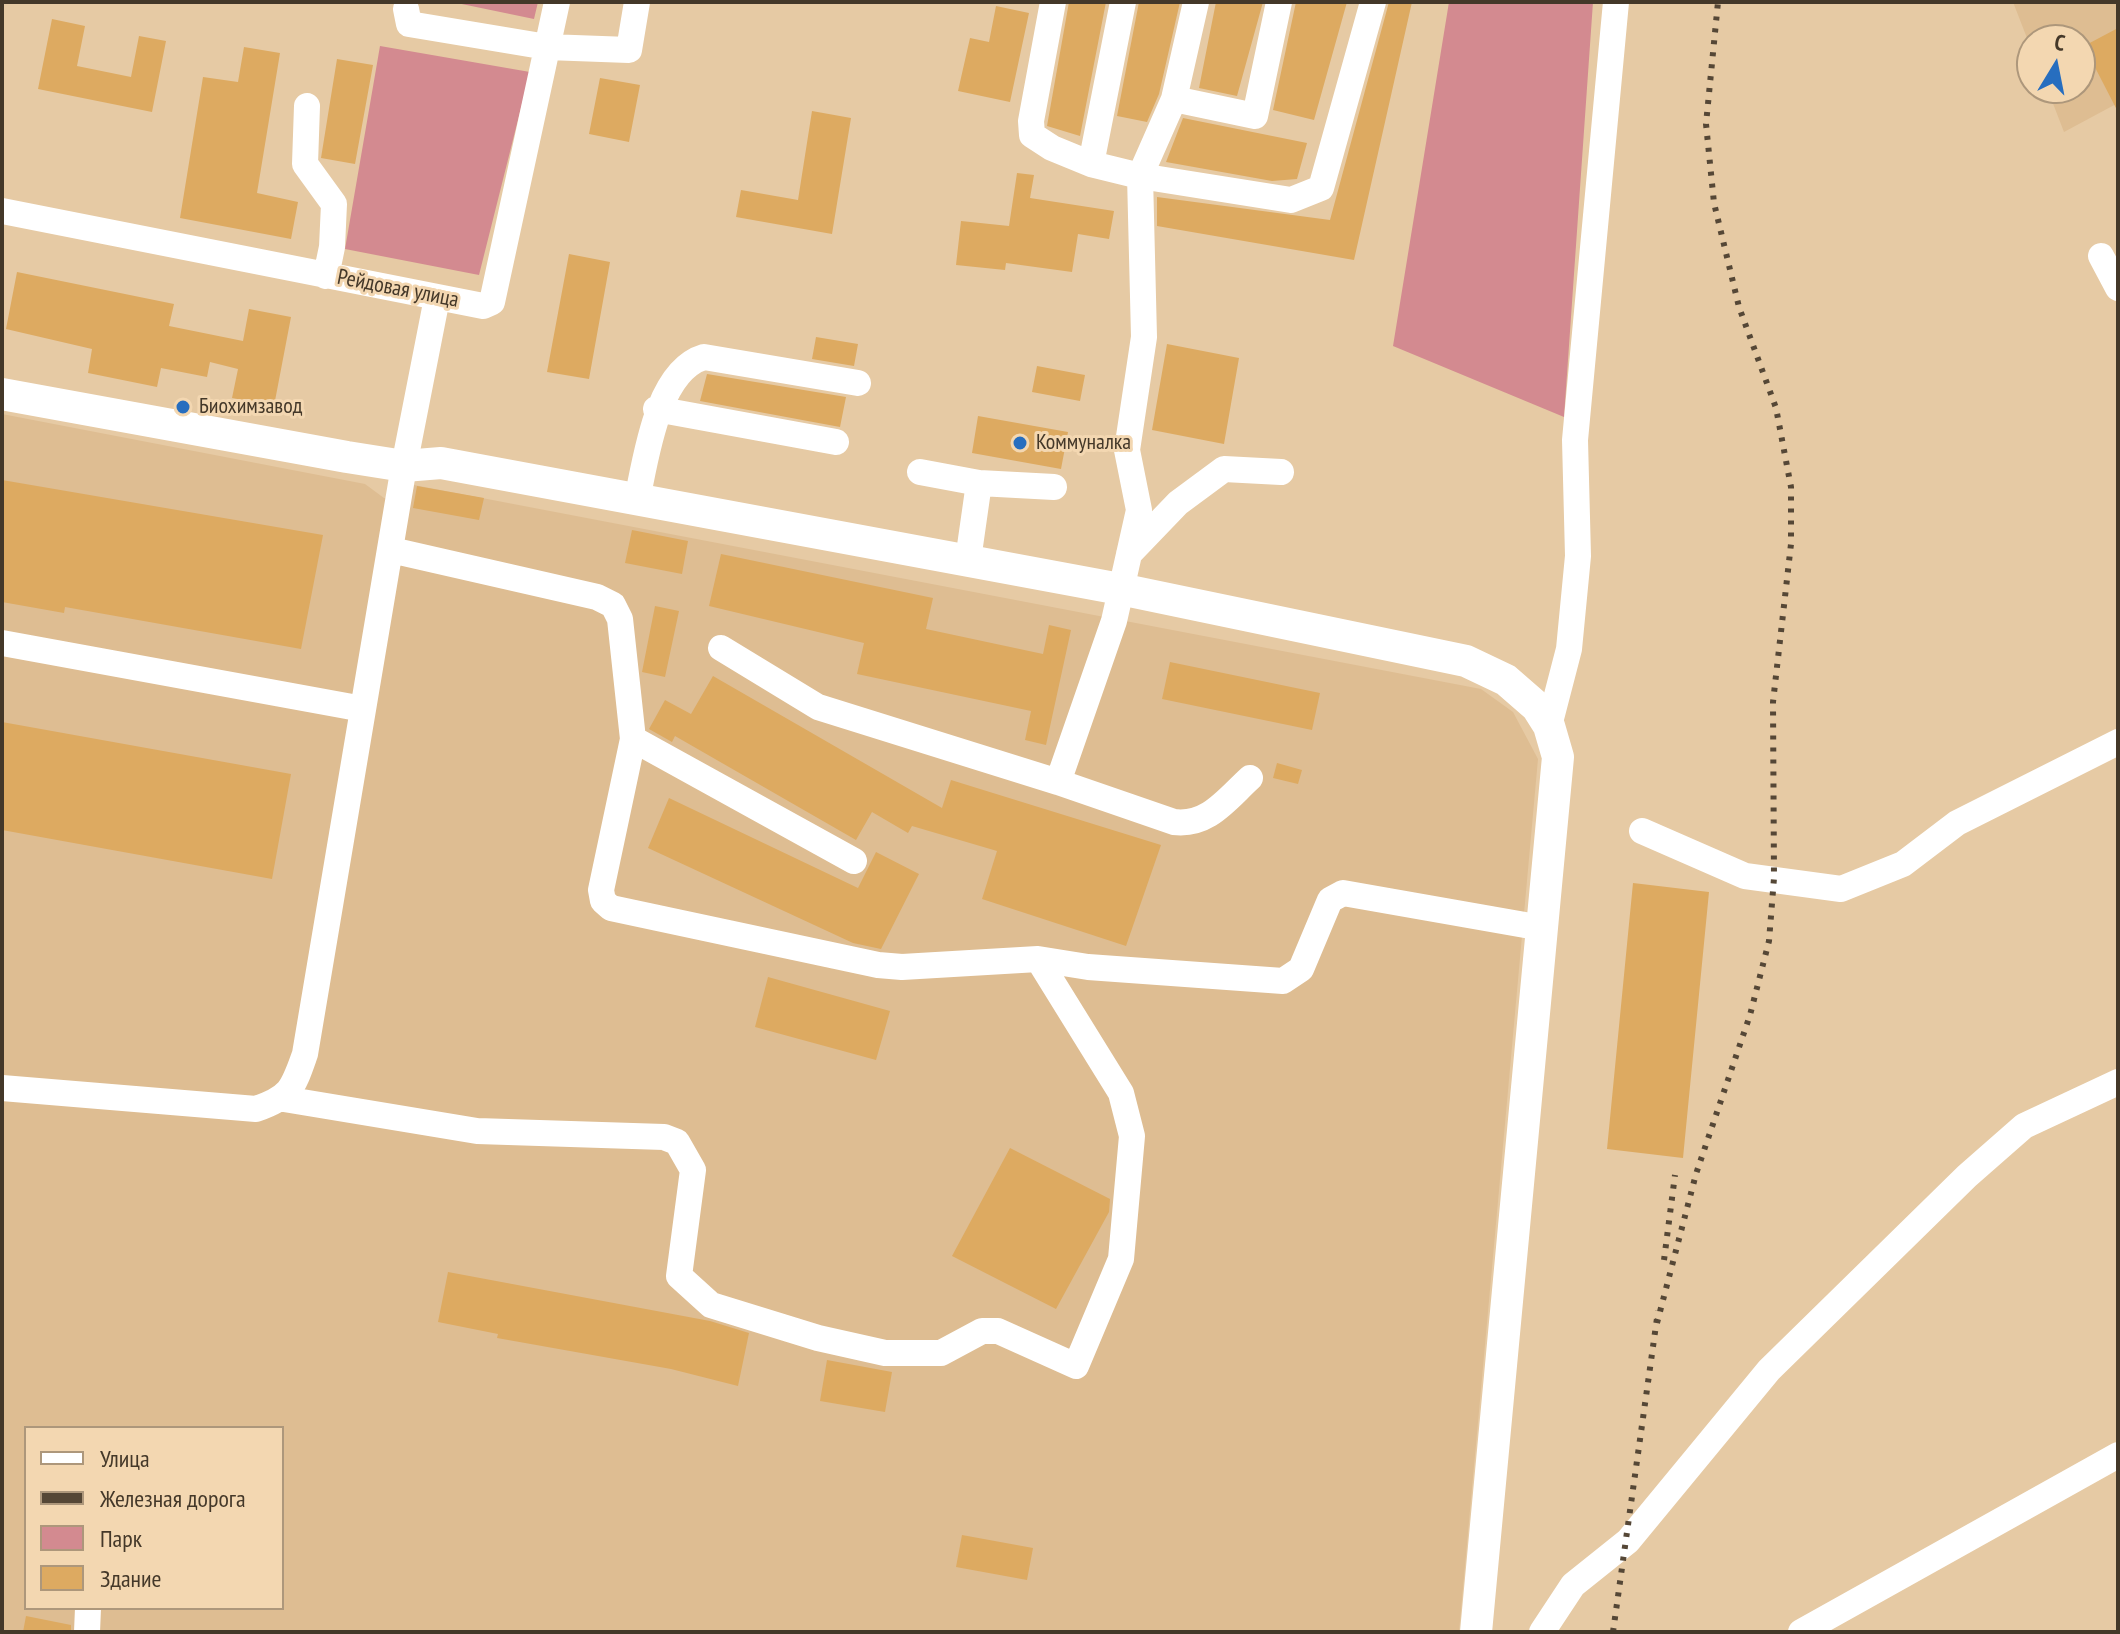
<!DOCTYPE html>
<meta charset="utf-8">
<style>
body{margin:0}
#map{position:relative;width:2120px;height:1634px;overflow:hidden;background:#e6caa4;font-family:"PT Sans Narrow",sans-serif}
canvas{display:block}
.frame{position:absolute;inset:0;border:4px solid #443829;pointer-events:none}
.legend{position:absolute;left:24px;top:1426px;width:260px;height:184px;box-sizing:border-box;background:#f3d7b1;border:2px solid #ad977b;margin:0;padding:10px 14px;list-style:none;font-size:24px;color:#443829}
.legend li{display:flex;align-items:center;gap:16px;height:40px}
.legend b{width:40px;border:2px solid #ad977b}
.north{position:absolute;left:2016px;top:24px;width:80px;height:80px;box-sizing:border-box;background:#f3d7b1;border:2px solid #ad977b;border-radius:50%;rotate:10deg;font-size:22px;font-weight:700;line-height:32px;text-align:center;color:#443829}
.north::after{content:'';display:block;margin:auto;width:28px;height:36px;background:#276ebf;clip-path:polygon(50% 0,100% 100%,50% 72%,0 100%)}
</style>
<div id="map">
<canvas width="2120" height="1634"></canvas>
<div class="frame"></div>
<ul class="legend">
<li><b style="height:10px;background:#fff"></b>Улица</li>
<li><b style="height:10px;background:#554736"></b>Железная дорога</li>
<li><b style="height:22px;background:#d38a90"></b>Парк</li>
<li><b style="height:22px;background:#ddaa61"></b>Здание</li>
</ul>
<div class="north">С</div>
</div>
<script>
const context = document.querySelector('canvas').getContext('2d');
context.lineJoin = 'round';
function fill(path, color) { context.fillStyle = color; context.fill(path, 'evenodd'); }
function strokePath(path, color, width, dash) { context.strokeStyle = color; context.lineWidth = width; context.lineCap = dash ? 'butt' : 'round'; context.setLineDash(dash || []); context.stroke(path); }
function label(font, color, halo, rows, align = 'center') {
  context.font = font + ' "PT Sans Narrow",sans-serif'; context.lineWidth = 6; context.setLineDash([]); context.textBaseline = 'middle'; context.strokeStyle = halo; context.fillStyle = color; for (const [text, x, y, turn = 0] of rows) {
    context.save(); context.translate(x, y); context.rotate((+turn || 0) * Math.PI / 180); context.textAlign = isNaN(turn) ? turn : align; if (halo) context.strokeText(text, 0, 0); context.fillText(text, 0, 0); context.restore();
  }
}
const built = new Path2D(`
 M2013,2h105v101l-54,29 -17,-44h33v-48h-48v11z
 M2,414l363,70 19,14 26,4 4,-17 1067,204 32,23 25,47 -79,873h-1457zM26,1428h256v180h-256z`);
const green = new Path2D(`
 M452,2h86l-4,17z
 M1449,2h144l-29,415 -171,-71z
 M380,46l150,26 -51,203 -134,-26z`);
const building = new Path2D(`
 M1069,2h37l-26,134 -33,-10z
 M1139,2h41l-21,92 -12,28 -30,-6z
 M1216,2h47l-26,94 -38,-8z
 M1296,2h51l-33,118 -41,-10z
 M1389,2h23l-58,258 -197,-34v-29l173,23z
 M996,6l33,7 -19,89 -52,-11 12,-53 19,4z
 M52,19l33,7 -8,40 54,11 8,-41 27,5 -14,71 -114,-23z
 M2118,28v84l-34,-66z
 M244,47l36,6 -23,140 41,9 -7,37 -111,-21 23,-141 35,5z
 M337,59l36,6 -18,99 -34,-6z
 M600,78l40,7 -11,57 -40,-8z
 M812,111l39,7 -19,116 -96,-17 5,-27 57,10z
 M1183,118l124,25 -10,36 -25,2 -106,-19z
 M1017,173l17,2 -4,23 84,13 -5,28 -31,-5 -6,38 -66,-9 -1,7 -49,-5 5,-44 48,5z
 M569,254l41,8 -21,117 -42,-7z
 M17,272l157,32 -5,22 74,15 6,-32 42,8 -17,89 -42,-8 6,-29 -28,-7 -3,15 -46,-9 -4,19 -69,-14 4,-24 -86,-20z
 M816,337l42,7 -4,22 -42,-7z
 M1167,344l72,14 -15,86 -72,-14z
 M1037,366l48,9 -5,26 -48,-9z
 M707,374l139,23 -6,30 -140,-26z
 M978,416l90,16 -7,37 -89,-16z
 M2,480l321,55 -22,114 -236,-42 -1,6 -62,-11z
 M417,486l67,12 -5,22 -66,-12z
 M632,530l56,11 -6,33 -57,-11z
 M721,554l212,44 -7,31 117,25 6,-29 22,5 -25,115 -21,-5 6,-29 -174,-37 7,-31 -155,-37z
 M655,606l24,5 -14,66 -23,-5z
 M1170,662l150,31 -8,37 -150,-31z
 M713,676l229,132 9,-28 210,65 -35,101 -144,-47 15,-48 -85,-25 -4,7 -36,-21 -16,28 -181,-104 -3,6 -23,-13 16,-29 26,14z
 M2,722l289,52 -19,105 -270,-49z
 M1277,763l25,7 -4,14 -25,-6z
 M669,798l189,90 18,-36 43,22 -38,75 -28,-6 -205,-95z
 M1633,883l76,9 -26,266 -76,-9z
 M768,977l122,34 -14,49 -121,-33z
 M1010,1148l100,51 -1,13 -53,97 -104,-53z
 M448,1272l262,49 39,12 -11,53 -67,-17 -174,-31 1,-4 -60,-12z
 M827,1360l65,12 -7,40 -65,-11z
 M962,1535l71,13 -6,32 -71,-13z
 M26,1616l45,9v7h-48z`);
const minor = new Path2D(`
 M1053,2l-22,119 1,14 20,13 39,16 32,-162
 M1279,2l-24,114 -81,-17 -34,77 151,24 30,-12 52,-186
 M406,9l3,15 138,23 82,3 8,-48
 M1174,99l22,-97
 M307,106l-2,58 29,40 -2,43 -6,29
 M2,211l481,95 9,-4 65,-300
 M2101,256l17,32
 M656,409l180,33
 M920,472l59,11 75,4
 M637,500c9,-42 20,-129 67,-143l154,26
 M1129,554l49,-51 46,-34 57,3
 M968,560l11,-77
 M2,643l361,66
 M721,648l97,59 240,75 56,-161 25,-111 -12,-60 17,-113 -4,-161 -49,-12
 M1549,726l20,-77 9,-93 -3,-116 41,-438
 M633,739l221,122
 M1058,782l116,40c34,4 52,-22 76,-44
 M1642,831l103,45 96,13 62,-25 54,-41 161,-81
 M1038,959l50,8 195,14 18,-12 29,-69 13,-7 199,35
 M2,1088l254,21c35,-12 37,-21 49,-55l99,-588 33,-168
 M284,1099l193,32 187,6 13,5 16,28 -14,106 32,29 107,33 67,15h56l41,-22h16l78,35 45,-107 11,-123 -11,-43 -83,-134 -136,8 -24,-2 -267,-57 -8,-7 -2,-11 32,-151 -13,-120 -7,-14 -16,-8 -206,-47
 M87,1632l1,-24
 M1542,1632l31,-47 55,-44 141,-171 198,-194 57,-50 94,-44
 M1801,1632l317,-177`);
const major = new Path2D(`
 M2,394l345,63 57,9 37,-3 679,126 346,72 40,19 31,27 12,19 9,31 -82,875`);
const rail = new Path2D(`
 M1664,1260l11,-85
 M1657,1323l39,-149 54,-159 19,-74 5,-63 -1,-176 18,-158v-57l-15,-79 -37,-101 -25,-104 -8,-79 12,-122
 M1613,1632l45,-321`);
const markers = [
 [183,407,8,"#276ebf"],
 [1020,443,8,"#276ebf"]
];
const streetNames = [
 ["Рейдовая улица",398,289,11]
];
const poiNames = [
 ["Биохимзавод",199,407],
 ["Коммуналка",1036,443]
];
fill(built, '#debd92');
fill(green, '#d38a90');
fill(building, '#ddaa61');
strokePath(minor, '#fff', 26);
strokePath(major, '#fff', 32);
strokePath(rail, '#554736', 6, [4, 8]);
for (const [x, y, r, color] of markers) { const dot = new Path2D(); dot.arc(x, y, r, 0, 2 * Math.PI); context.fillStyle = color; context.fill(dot); strokePath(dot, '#f3d7b1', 3); }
label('22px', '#443829', '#f3d7b1', streetNames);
label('22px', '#443829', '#f3d7b1', poiNames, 'left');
</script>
